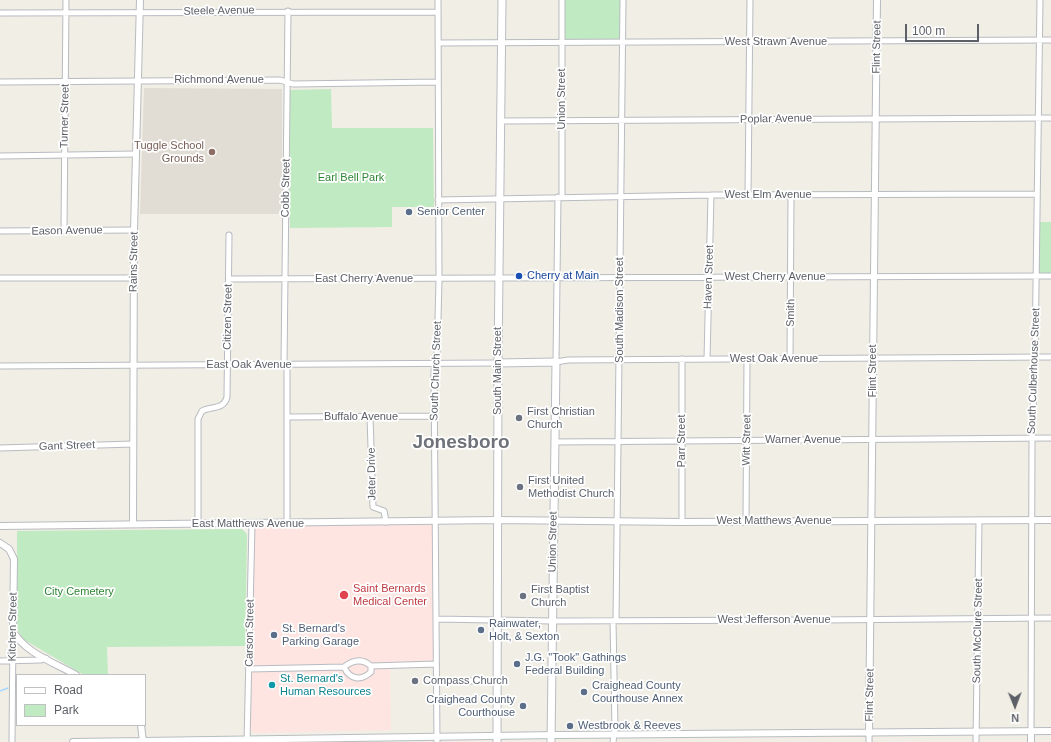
<!DOCTYPE html>
<style>
body{margin:0}
#map{position:relative;width:1051px;height:742px;overflow:hidden;background:#f1eee5;font-family:Helvetica,sans-serif}
canvas{display:block}
.legend{position:absolute;left:16px;top:674px;width:130px;height:52px;box-sizing:border-box;background:#fff;border:1px solid #bec0c2;margin:0;padding:5px 7px;list-style:none;font-size:12px;color:#5d6167}
.legend li{display:flex;align-items:center;gap:8px;height:20px}
.legend b{width:20px;border:1px solid #bec0c2}
.north{position:absolute;left:995px;top:686px;width:40px;height:40px;-webkit-text-stroke:3px #fff;paint-order:stroke;rotate:179deg;font-size:11px;font-weight:700;line-height:16px;text-align:center;color:#5d6167}
.north::after{content:'';display:block;margin:auto;width:14px;height:18px;background:#5d6167;clip-path:polygon(50% 0,100% 100%,50% 72%,0 100%)}
.scale{position:absolute;left:905px;top:24px;width:74px;height:18px;box-sizing:border-box;border:2px solid #5d6167;border-top:0;padding-left:5px;font-size:12px;line-height:14px;white-space:nowrap;color:#5d6167;-webkit-text-stroke:3px #fff;paint-order:stroke}
</style>
<div id="map">
<canvas width="1051" height="742"></canvas>
<ul class="legend">
<li><b style="height:5px;background:#fff"></b>Road</li>
<li><b style="height:11px;background:#c0eac1"></b>Park</li>
</ul>
<div class="north">N</div>
<div class="scale">100 m</div>
</div>
<script>
const context = document.querySelector('canvas').getContext('2d');
context.lineJoin = 'round';
function fill(path, color) { context.fillStyle = color; context.fill(path, 'evenodd'); }
function strokePath(path, color, width, dash) { context.strokeStyle = color; context.lineWidth = width; context.lineCap = dash ? 'butt' : 'round'; context.setLineDash(dash || []); context.stroke(path); }
function label(font, color, halo, rows, align = 'center') {
  context.font = font + ' Helvetica,sans-serif'; context.lineWidth = 3.5; context.setLineDash([]); context.textBaseline = 'middle'; context.strokeStyle = halo; context.fillStyle = color; for (const [text, x, y, turn = 0] of rows) {
    context.save(); context.translate(x, y); context.rotate((+turn || 0) * Math.PI / 180); context.textAlign = isNaN(turn) ? turn : align; if (halo) context.strokeText(text, 0, 0); context.fillText(text, 0, 0); context.restore();
  }
}
const education = new Path2D(`
 M144,88l138,1v125h-142z`);
const medical = new Path2D(`
 M435,522l1,142h-46l1,66 -136,3 -2,-1 -3,-3 3,-204z`);
const green = new Path2D(`
 M565,0h55v41h-55z
 M331,89l1,39h101l1,79h-42v20l-102,1 -1,-138z
 M1039,222h12v52l-12,-1z
 M242,529l5,5v4l-2,108 -138,1 1,28h-24l-61,-36 -6,-11v-97z`);
const stream = new Path2D(`
 M0,691l8,-3`);
const minor = new Path2D(`
 M0,13l438,-1
 M438,43l613,-3
 M0,82l280,-2 13,4 145,-2
 M501,121l550,-3
 M0,156l136,-2
 M748,195l2,-195
 M558,197l-2,165 12,-2 483,-3
 M562,197v-197
 M438,200l273,-5 326,-1
 M0,231l134,-1
 M64,231l2,-231
 M0,278h134
 M229,279l822,-3
 M707,359l4,-164
 M790,359l1,-164
 M284,364l4,-353
 M0,366l498,-3
 M288,417l147,-1
 M370,417l3,90 11,4 2,11
 M555,442l496,-4
 M0,448l133,-4
 M746,521l1,-162
 M682,522v-163
 M198,524v-105l4,-8c9,-5 22,-1 25,-14l2,-162
 M287,524v-160
 M436,619l116,2 268,-1 231,-2
 M616,621l7,-621
 M0,661l41,-1 5,-2
 M344,667c6,13 17,14 27,5v-6
 M249,669l95,-2c9,-7 18,-9 27,-1l65,-2
 M436,681h60
 M1031,732l1,-293 3,-82 5,-357
 M869,734v8
 M12,742l1,-111
 M247,742l5,-218
 M437,742l-3,-371 3,-14 2,-77 -1,-280
 M613,742l2,-13 -2,-108
 M976,742l3,-222`);
const tertiary = new Path2D(`
 M133,524l1,-294 6,-230
 M0,526l497,-6 185,2 369,-2
 M0,543l9,6 5,10 -1,72c12,22 42,32 63,44
 M141,725l2,17
 M869,734l8,-734
 M73,742l485,-7 493,-4
 M1031,742v-10`);
const secondary = new Path2D(`
 M498,363l58,-1 -5,380
 M497,742l1,-379 4,-363`);
const markers = [
 [212,152,4,"#8d6e63"],
 [409,212,4,"#5c6f8a"],
 [519,276,4,"#1a4fb4"],
 [519,418,4,"#6b7280"],
 [520,487,4,"#6b7280"],
 [344,595,5,"#e0444e"],
 [523,596,4,"#6b7280"],
 [481,630,4,"#5c6f8a"],
 [274,635,4,"#5c6f8a"],
 [517,664,4,"#5c6f8a"],
 [415,681,4,"#6b7280"],
 [272,685,4,"#0f9aa8"],
 [584,692,4,"#5c6f8a"],
 [523,706,4,"#5c6f8a"],
 [570,726,4,"#5c6f8a"]
];
const streetNames = [
 ["Steele Avenue",219,11,-1],
 ["West Strawn Avenue",776,42],
 ["Flint Street",877,47,-89],
 ["Richmond Avenue",219,80],
 ["Union Street",562,99,-90],
 ["Turner Street",65,116,-89],
 ["Poplar Avenue",776,119,-1],
 ["Cobb Street",286,188,-89],
 ["West Elm Avenue",768,195],
 ["Eason Avenue",67,231,-1],
 ["Rains Street",134,262,-89],
 ["Haven Street",709,277,-88],
 ["West Cherry Avenue",775,277],
 ["East Cherry Avenue",364,279],
 ["South Madison Street",620,310,-90],
 ["Smith",791,313,-89],
 ["Citizen Street",228,317,-89],
 ["West Oak Avenue",774,359],
 ["East Oak Avenue",249,365],
 ["South Church Street",436,371,-88],
 ["South Main Street",498,371,-90],
 ["Flint Street",873,371,-90],
 ["South Culberhouse Street",1034,371,-88],
 ["Buffalo Avenue",361,417],
 ["Witt Street",747,440,-89],
 ["Warner Avenue",803,440],
 ["Parr Street",682,441,-90],
 ["Gant Street",67,446,-2],
 ["Jeter Drive",372,474,-91],
 ["West Matthews Avenue",774,521],
 ["East Matthews Avenue",248,524],
 ["Union Street",553,542,-89],
 ["West Jefferson Avenue",774,620],
 ["Kitchen Street",13,627,-89],
 ["South McClure Street",978,631,-89],
 ["Carson Street",250,633,-89],
 ["Flint Street",870,695,-89]
];
const educationNames = [
 ["Tuggle School",204,146],
 ["Grounds",204,159]
];
const parkNames = [
 ["Earl Bell Park",351,178],
 ["City Cemetery",79,592]
];
const serviceNames = [
 ["Senior Center",417,212],
 ["Rainwater,",489,624],
 ["Holt, & Sexton",489,637],
 ["St. Bernard's",282,629],
 ["Parking Garage",282,642],
 ["J.G. \"Took\" Gathings",525,658],
 ["Federal Building",525,671],
 ["Craighead County",592,686],
 ["Courthouse Annex",592,699],
 ["Craighead County",515,700,"right"],
 ["Courthouse",515,713,"right"],
 ["Westbrook & Reeves",578,726]
];
const transitNames = [
 ["Cherry at Main",527,276]
];
const worshipNames = [
 ["First Christian",527,412],
 ["Church",527,425],
 ["First United",528,481],
 ["Methodist Church",528,494],
 ["First Baptist",531,590],
 ["Church",531,603],
 ["Compass Church",423,681]
];
const healthNames = [
 ["Saint Bernards",353,589],
 ["Medical Center",353,602]
];
const cultureNames = [
 ["St. Bernard's",280,679],
 ["Human Resources",280,692]
];
const townNames = [
 ["Jonesboro",461,443]
];
fill(education, '#e1ddd4');
fill(medical, '#fee5e1');
fill(green, '#c0eac1');
strokePath(stream, '#a7d7ff', 1.5);
strokePath(minor, '#b8bbc0', 7);
strokePath(tertiary, '#b8bbc0', 8);
strokePath(secondary, '#b9bcc2', 9);
strokePath(minor, '#fff', 5);
strokePath(tertiary, '#fff', 6);
strokePath(secondary, '#fff', 7);
for (const [x, y, r, color] of markers) { const dot = new Path2D(); dot.arc(x, y, r, 0, 2 * Math.PI); context.fillStyle = color; context.fill(dot); strokePath(dot, '#fff', 1.5); }
label('11px', '#5d6167', '#fff', streetNames);
label('11px', '#785e54', '#fff', educationNames, 'right');
label('11px', '#2e8633', '#fff', parkNames);
label('11px', '#4e5e75', '#fff', serviceNames, 'left');
label('11px', '#164399', '#fff', transitNames, 'left');
label('11px', '#5b616d', '#fff', worshipNames, 'left');
label('11px', '#be3a42', '#fff', healthNames, 'left');
label('11px', '#0d838f', '#fff', cultureNames, 'left');
label('bold 19px', '#6e7379', '#fff', townNames);
</script>
